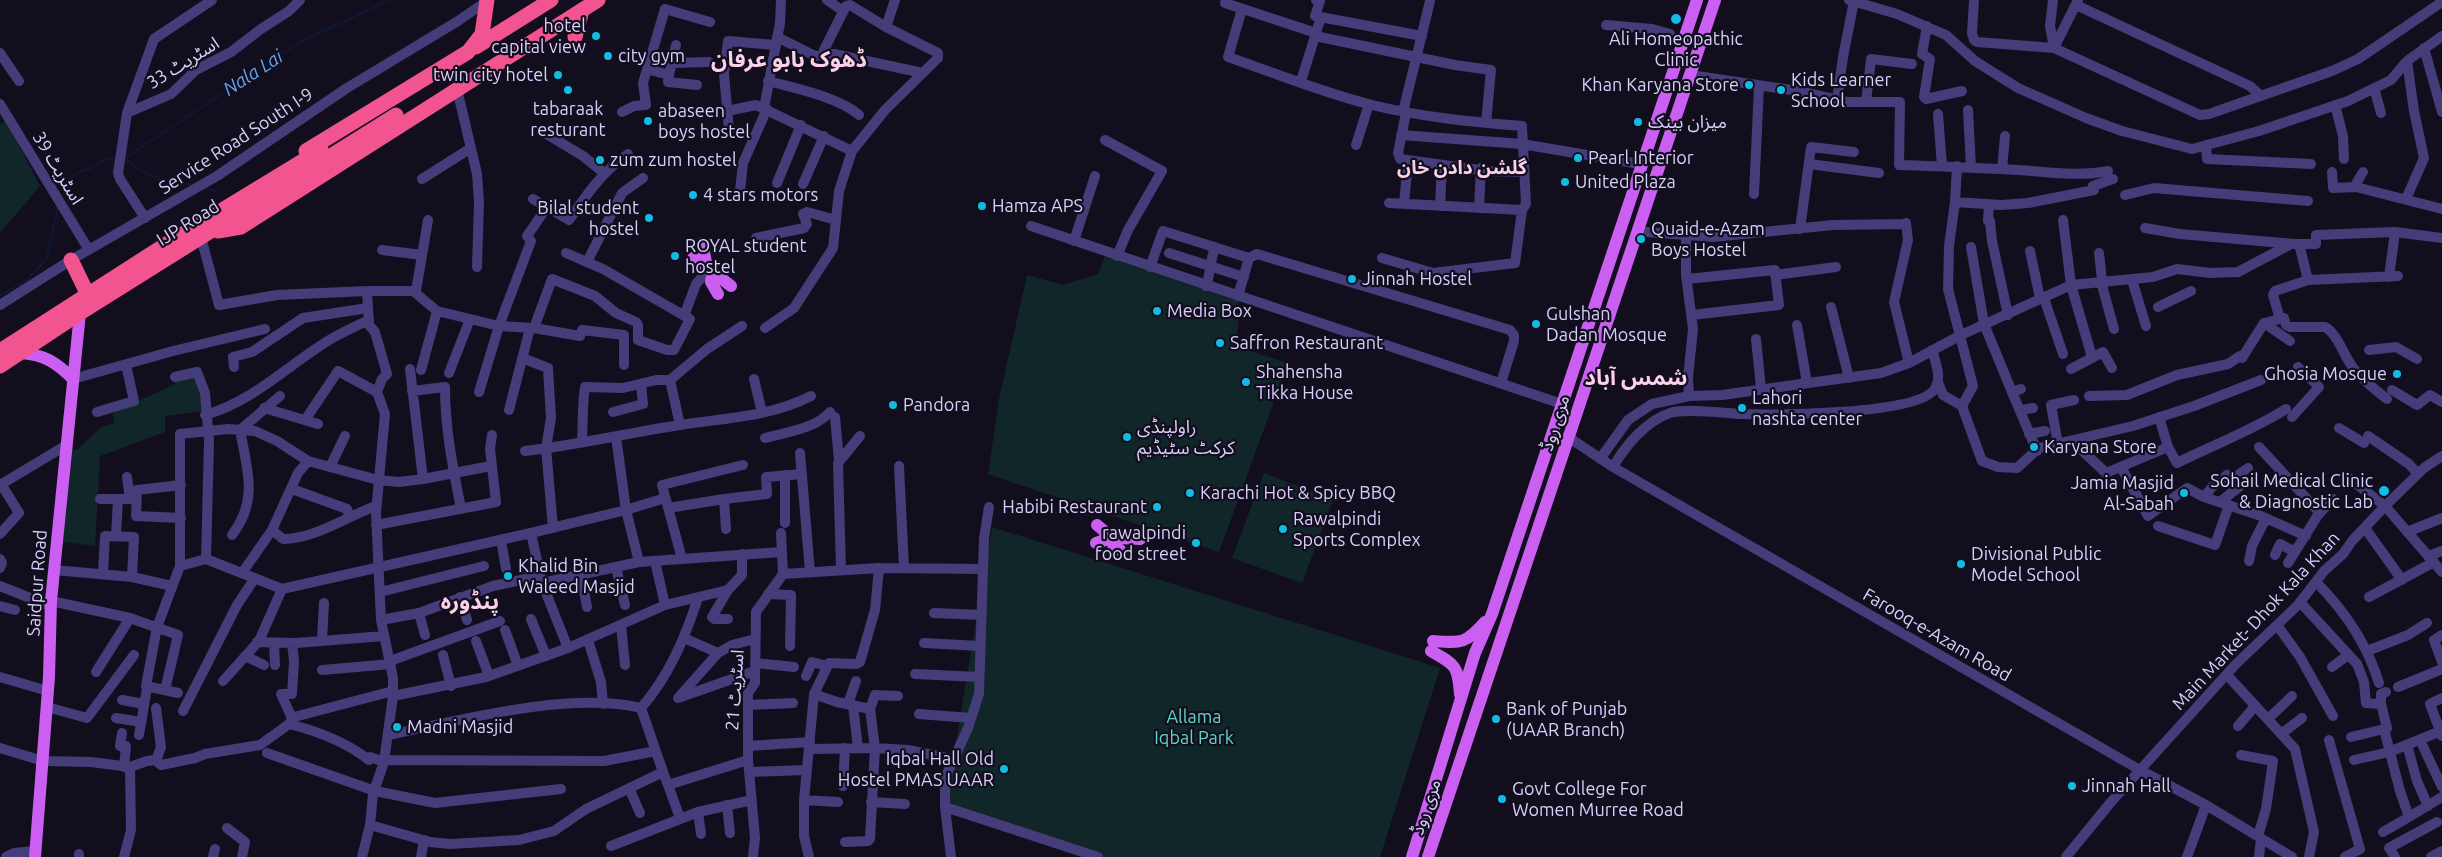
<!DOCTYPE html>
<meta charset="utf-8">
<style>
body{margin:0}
canvas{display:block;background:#120e1e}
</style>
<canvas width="2442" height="857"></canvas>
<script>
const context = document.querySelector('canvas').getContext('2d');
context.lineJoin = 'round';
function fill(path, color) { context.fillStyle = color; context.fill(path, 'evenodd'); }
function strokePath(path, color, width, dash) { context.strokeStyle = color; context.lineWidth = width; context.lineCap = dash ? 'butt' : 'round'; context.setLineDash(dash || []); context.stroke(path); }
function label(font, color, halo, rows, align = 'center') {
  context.font = font + ' Ubuntu,"Noto Sans Arabic",sans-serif'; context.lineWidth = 4.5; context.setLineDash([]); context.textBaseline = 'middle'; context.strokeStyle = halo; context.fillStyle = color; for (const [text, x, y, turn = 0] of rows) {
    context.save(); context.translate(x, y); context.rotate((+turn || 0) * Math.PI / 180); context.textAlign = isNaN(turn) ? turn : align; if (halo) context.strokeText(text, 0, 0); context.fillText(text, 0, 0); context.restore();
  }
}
const green = new Path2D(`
 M6,120l34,66 -40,47v-109z
 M1105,256l134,45 -2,46 51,16 -69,189 -231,-78 11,-75 28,-124 36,10 35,-11z
 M197,372l8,39 -40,5v16l-65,24 -5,90 -38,-5 8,-95 12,4 23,-22 14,-5 -1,-10 62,-29v-7z
 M1264,473l69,27 -31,83 -70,-25z
 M992,527l448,141 -60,189h-280l-155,-50z`);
const stream = new Path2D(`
 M124,158l18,13 18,8 35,6
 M125,158l175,-116 90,-42
 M204,188l14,4
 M62,197l8,-18 11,-8 11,-3 13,-9h13
 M0,296l27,-16 20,-22 11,-52`);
const minor = new Path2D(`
 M827,0l16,11
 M1316,0l4,1 -5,15 107,20
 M1849,0l48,14 49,21 29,26 43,27 68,30 36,13 70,18 67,-18 89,-30 43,-21 16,-19 35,-25
 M1974,0l-2,33 2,7 3,2 77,6 146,67 9,-1 123,-43 26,-12 84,-57
 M2053,0l-3,26 4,22
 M1225,3l91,30
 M2076,5l174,81 11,10
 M1242,9l-14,48c47,16 95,36 144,48 49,12 100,17 150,21l4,78 -4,6 -133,-7
 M1606,25l46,4 18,5
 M1927,26l-5,28 8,5 -6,38 2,2 36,-8
 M1315,36l140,29 36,5 -5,53
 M777,37l38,19 19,-2 89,19
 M2054,48l24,-48
 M2424,48l18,64
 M824,50l22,-44 4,-1 36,22
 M0,53l19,28
 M672,63l37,-1
 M647,69l22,6 7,-30
 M669,75l-1,7 29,3
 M1690,75l108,16 49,11h53l-1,63c40,1 80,3 120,5 29,2 60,7 89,1
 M768,81c26,7 71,16 91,34
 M1301,81l20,-64
 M2374,88l7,25
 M457,89l20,85 2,28 -2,65
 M1837,100l6,-43 11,-56
 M1866,102l5,-43 41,5
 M0,104l89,146
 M2335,105l8,31 1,23
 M764,108l16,-85 1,-23
 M1968,110l3,57
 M727,111l29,-6 96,46
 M622,112l12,-6 12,-1 -3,-22 22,-74 45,13
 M1403,112l27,-111
 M127,113l44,-19 25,-24 35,-18 30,-23 28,-18 11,-11
 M1406,113l-8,40 2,6 87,12 37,1
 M1938,114l4,52
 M729,130l-5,-56 4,-33 47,4
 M545,133l38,23 21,17
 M1401,135l121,9 118,20
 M1105,140l57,31 -34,59 -11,26
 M1356,145l13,-41
 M2206,145l1,14 104,5
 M1809,164l70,9
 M2002,169l3,-33
 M2332,172l1,16 23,-1 86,22
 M422,179l49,-31
 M777,183l24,-58
 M803,184l21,-48
 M2354,187l9,-15
 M740,191l3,-28 24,-54
 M1754,194l5,-108
 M2125,195l29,-7 154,13
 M533,199l36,21c18,-26 33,-48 59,-66
 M2406,199l18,-41 -10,-47 -7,-50
 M1955,202l2,-36
 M1404,204l4,-43
 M1989,204l-1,17h2l2,20 16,74
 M1440,206l2,-41
 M1479,208l2,-40
 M145,218l-25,-39 -2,-6 9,-60 27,-74 58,-39
 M2063,220l8,65 21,72
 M1906,223l2,17 -14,62 15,61
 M1031,226l531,178
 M2145,228l35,6 114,10h22v-9l79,-3 47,6
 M1800,229l11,-82 43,5
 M1647,232l66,5 120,-12 73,-1
 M1686,234v41l7,54 -5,49 1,18
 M201,237l18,68 58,-10 90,-4h46l24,20 62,15 35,2 46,8 2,-6 42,5v30
 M756,238l48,-10 3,-4 -4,-10 4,-2 29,8
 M1074,241l21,-65
 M2299,244l9,36
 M1971,247l13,77 28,68
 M382,250l40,5
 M2030,251l10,47 5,3 18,53
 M1169,253l75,24
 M2099,253l4,36 11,40
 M1382,258l51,15 82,-10 7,-53
 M587,262l35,-69 21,-15
 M1150,267l13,-36 86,27
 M1775,275l61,-8
 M2389,277l6,-45
 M1687,279l88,-9 4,35 -87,10
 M2132,280l14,46
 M1206,286c5,-14 4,-25 9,-39
 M416,291l12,-71
 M1238,296l11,-38 8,-4 253,76 4,5v6l-13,42
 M0,305l71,-45 146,-84 130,-88 111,-67 29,-20
 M1831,307l18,71
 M2158,307l33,-16
 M684,316l12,-32 8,-9
 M2280,319l-7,-24 2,-4 33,-11 90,-4
 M2264,323l26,18
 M1797,325l10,58
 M534,328l18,-49 43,17 21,17 20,9 2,3v15l29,10h7l16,-31 -87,-50 -37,-16
 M765,328l29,-20 39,-60 6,-57 13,-40 33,-41 53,-52v-5l-52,-26 9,-27
 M1756,339l5,49
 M2369,350l27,-3 21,12
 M522,358l26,10 3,50 -5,30 7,80
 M2242,358l22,-35 20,-5 2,7 4,2h35c13,7 19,30 29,42 9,12 22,21 33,30
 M234,367l-1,-10 19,-5 51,-34 65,-10
 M410,369l13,110
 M2071,369l32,-17 9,16
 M421,370l16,-59
 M449,373l21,-54
 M175,377l22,-5 8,21 4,48 -3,118
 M73,379l100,-28 92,-22
 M754,379l8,34
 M670,380l37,-31 35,-23
 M670,380l10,45
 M1938,382l5,13 19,11 20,55 16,6 19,1 22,-20 94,-22 61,-20 67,-26
 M2021,389l-9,3 25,59
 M2392,390l25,15 13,-10 12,7
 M412,391l33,-4c0,42 8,81 16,122
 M479,392l20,-66 32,-85 -4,-5 20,-29
 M2089,396l38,-1 50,-20 51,-11 12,-8
 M1962,406l11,-20 -25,-97 1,-43 6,-44 46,3 27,-2 66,-13 -1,-4 20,-7
 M264,408l54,16
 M509,410l21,-82
 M2021,410l12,-2
 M97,412l37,-11 -8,-36
 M613,412l30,-8 -2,-20
 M205,415c48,-13 84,-51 126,-76 12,-7 25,-13 38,-19
 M835,417l4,43
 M2159,417l9,30 9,16c36,-18 74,-32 109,-54
 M2292,417l27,-30 -21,-20
 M305,420l33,-49 39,21
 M2339,428l25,15
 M2029,434l16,-3
 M2368,436l41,28 9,10
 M616,437l10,73 13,52
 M1568,437l45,30 527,303 66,35 86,52
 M765,438c22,-6 50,-9 65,-26
 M2072,441l34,32 62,-26
 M582,442c1,-20 0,-36 3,-55l38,1 33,-8h14
 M2058,444l-7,-39 23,-5
 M2259,447l60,65
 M525,451c52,-6 103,-18 155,-26 45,-7 90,-8 131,-29
 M800,453l10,119
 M1600,459l28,-39 24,-16 37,-8 33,-1 159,-22 28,-10 52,-28 110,-50 82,-8 24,-8 33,4 28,-1 53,-28
 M899,466l5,102
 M330,467l15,-31
 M1613,467c12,-21 33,-46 57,-54 15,-5 54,0 71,1 35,1 173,1 193,-24 9,-11 1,-29 -2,-40
 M2121,467l27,49 39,-28 17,9 57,19 45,20
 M785,475v48
 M2346,476l39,30 57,66
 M127,477l3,22
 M0,485l65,-39
 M181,485l-44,5 -1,26 45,2
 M292,489l55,20 2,6
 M2204,497l8,-10 15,-12 5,4 16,-11
 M100,499h36
 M724,499l2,30
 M2220,502l24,-19
 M668,508l56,-9 43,-5 -1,-17 36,-3
 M376,525l120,-23 -6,-53 2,-14
 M2158,526l57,19 14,-40
 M2365,528l37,52
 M272,530l11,9c32,0 62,-22 93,-33
 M2407,532l35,-14
 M531,533l11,50 26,65
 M0,534l19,-21 -18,-29
 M232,535c27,-35 15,-66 8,-105l40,-34
 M116,536l2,-37
 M501,540l5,29
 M2275,555l5,-11 15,8
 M2428,556l14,-5
 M0,559l2,4 -2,5
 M682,559l-20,-74 81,-20
 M655,561l10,44
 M2249,561l3,-15 14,-28
 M2288,563l30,-48 15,-16
 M180,566l26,-7 76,30 249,-56 95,-23 39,-12
 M616,567l9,38
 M54,570l78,7 40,9
 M841,570l-3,-107 22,-27
 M242,573l30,-43 26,-57 10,-12
 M103,574l2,-38 29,1 -2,40
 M783,574l96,-6 104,1
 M581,575l6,32
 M2316,582c29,29 51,62 63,101
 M542,583l97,-21 142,-10
 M0,586l45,18 6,-3 79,17 48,17 -13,55
 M380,592l104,-26
 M768,594l23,1 -1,51
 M460,597l7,23
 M2369,597l65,-35
 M2300,602l57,62 7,18 2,21 15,1 6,24 -3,1 16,62 9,26 33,-20
 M0,606l15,4
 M419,613l6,22
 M934,613l48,2
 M531,619l15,37
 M728,619h-14l-2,-2 16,-27 14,-15v-21
 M381,620l38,-7 74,-27 47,-10
 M621,625l4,40
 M2277,625l23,32 33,59
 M505,630l13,36
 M2442,635l-8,5 8,22
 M684,638l34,15
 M755,639l-23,6 -14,8 -40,45 77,-27
 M322,640l2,-37
 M588,640l13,42 2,22
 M476,641l13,35
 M257,642l39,1 88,-7
 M274,643l1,22
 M292,643l2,18 -2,33h-11l11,24
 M924,643l56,3
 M2367,651l41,-16 19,-12
 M443,655l8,31
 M245,656l19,9
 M390,661l110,-40
 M755,663l39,4
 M2332,667l16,-12
 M322,670l69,-6
 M96,672l34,-54
 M915,674l64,3
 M2227,675l68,74 19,83 -5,25
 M806,676l6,-14 15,4
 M0,677l48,14
 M223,681l36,-40 23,-52
 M2398,687l44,-18
 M178,693l-32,-7 11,-59 23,-61v-132l48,-5 27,2 22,10 31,20 70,19 21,2 24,-3 68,-13
 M393,696l93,-19 82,-29 97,-43 63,-15
 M122,700l22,4
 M848,704l8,-23
 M2381,704v-10l5,-2
 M748,705l45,-2
 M853,705l5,43
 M47,707l40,11 47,-63
 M641,708c28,-32 44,-70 57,-110
 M870,709l5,-14 23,1
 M183,711l54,-106 18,-27
 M919,714l52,4
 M116,718l25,4
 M2268,719l24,-23
 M289,724c28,7 57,18 80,36l1,-3 14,5
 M2238,726l17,-20
 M122,733l-2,13h6l-2,21
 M2281,734l21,-16
 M139,735l8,-47
 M389,735c72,-15 180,-44 252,-27
 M2442,736l-12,-32 12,-6
 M2351,737l33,-8
 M2329,740l31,109 -15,8
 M2420,740l22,47
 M2407,745l10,36 11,25
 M748,746l62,-4
 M0,748l43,13 48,1 39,5 17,-6 8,-1 6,5 34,-7 10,-4 55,-9 29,-21 5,-7 99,-26
 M809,749l66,-1 -5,-39 -33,-7 -23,-8
 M267,753l108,38 60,12 126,-14
 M2241,755l32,6 -7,48 -8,27
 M384,760l220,1 52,-10
 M2354,760l35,-8 52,-21
 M156,761l5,-14 -5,-39
 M663,772l5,13 80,-25
 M749,772l58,-2
 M668,785l12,33
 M843,786l2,-38
 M629,788l11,25
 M804,800l34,2
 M871,802l34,2
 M727,805l3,28
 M945,807l153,50
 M698,812l3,22
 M370,825l60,17 20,2 69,-4 35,-9 32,-22 77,-37 -22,-64
 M227,828l18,14 -3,15
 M2383,832l26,-15
 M845,842l23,-1 2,-2 5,-91 33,2 44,9
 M611,846l87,-34 54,-12
 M6,857l8,-4 21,-2
 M79,857v-3
 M124,857l7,-27 -1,-63
 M213,857l2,-8
 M362,857l8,-32 3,-31 11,-32 9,-66v-18l-12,-58 -5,-107 9,-99 -8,-22 5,-13 5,-5 -12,-42 -6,-7 -2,-34
 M421,857l3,-17
 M753,857l2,-19 -7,-78v-67l7,-10 1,-71 27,-38 -2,-41
 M809,857l-5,-21v-36l10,-106 15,-31 27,1 4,-2 15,-52 4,-42
 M951,857l-6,-50v-29l23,-50 11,-34 5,-156 5,-31
 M2066,857l45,-55 125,-138 62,-59 26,-34 19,-17 9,-13 33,-35 39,-38 18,-12
 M2187,857l19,-52
 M2259,857l2,-19
 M2395,857l-6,-9 48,-26
 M2431,857l11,-6`);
const major = new Path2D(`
 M693,258l8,6 5,-2 -4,-19
 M718,294l-7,-12 1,-6 5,-1 14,11
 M20,353c24,1 37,10 53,26
 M1096,543l9,-3 2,-4 -4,-6 -6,-5
 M1120,550l-7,-5 4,-7 23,1
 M1433,641c28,2 33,3 52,-19
 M1431,651c25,14 27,15 29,43
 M35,857l14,-180 2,-76 29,-288
 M1412,857l63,-204 17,-39 205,-614
 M1428,857l287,-857`);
const highway = new Path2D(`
 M575,37l7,-27
 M476,47l75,-47
 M306,151l162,-99 14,-18 5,-34
 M218,231l23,-4 357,-227
 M71,260l17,35
 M0,351l165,-106 156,-95
 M0,366l80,-53 316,-198`);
const markers = [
 [1676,19,6,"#12bae4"],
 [596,36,5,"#12bae4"],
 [608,56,5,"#12bae4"],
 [558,75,5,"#12bae4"],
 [1749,85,5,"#12bae4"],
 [568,90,5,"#12bae4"],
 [1781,90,5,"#12bae4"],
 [648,121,5,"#12bae4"],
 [1638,122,5,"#12bae4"],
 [1578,158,5,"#12bae4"],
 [600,160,5,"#12bae4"],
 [1565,182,5,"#12bae4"],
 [693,195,5,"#12bae4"],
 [982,206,5,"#12bae4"],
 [649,218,5,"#12bae4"],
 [1641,239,5,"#12bae4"],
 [675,256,5,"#12bae4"],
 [1352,279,5,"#12bae4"],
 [1157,311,5,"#12bae4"],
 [1536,324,5,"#12bae4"],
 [1220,343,5,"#12bae4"],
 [2397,374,5,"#12bae4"],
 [1246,382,5,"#12bae4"],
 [893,405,5,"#12bae4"],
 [1742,408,5,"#12bae4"],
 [1127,437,5,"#12bae4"],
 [2034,447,5,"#12bae4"],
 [2384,491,6,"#12bae4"],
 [1190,493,5,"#12bae4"],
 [2184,493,5,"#12bae4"],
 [1157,507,5,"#12bae4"],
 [1283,529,5,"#12bae4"],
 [1196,543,5,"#12bae4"],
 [1961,564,5,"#12bae4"],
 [508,576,5,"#12bae4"],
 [1496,719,5,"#12bae4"],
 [397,727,5,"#12bae4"],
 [1004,769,5,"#12bae4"],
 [2072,786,5,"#12bae4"],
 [1502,799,5,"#12bae4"]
];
const poiNames = [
 ["hotel",586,26,"right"],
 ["capital view",586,47,"right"],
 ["Ali Homeopathic",1676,39,"center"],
 ["Clinic",1676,60,"center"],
 ["city gym",618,56],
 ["twin city hotel",548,75,"right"],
 ["Kids Learner",1791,80],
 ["School",1791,101],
 ["Khan Karyana Store",1739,85,"right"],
 ["tabaraak",568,109,"center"],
 ["resturant",568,130,"center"],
 ["abaseen",658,111],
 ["boys hostel",658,132],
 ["میزان بینک",1648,122],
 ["Pearl Interior",1588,158],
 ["zum zum hostel",610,160],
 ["United Plaza",1575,182],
 ["4 stars motors",703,195],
 ["Hamza APS",992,206],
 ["Bilal student",639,208,"right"],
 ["hostel",639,229,"right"],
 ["Quaid-e-Azam",1651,229],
 ["Boys Hostel",1651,250],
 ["ROYAL student",685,246],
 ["hostel",685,267],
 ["Jinnah Hostel",1362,279],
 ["Media Box",1167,311],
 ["Gulshan",1546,314],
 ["Dadan Mosque",1546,335],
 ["Saffron Restaurant",1230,343],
 ["Shahensha",1256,372],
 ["Tikka House",1256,393],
 ["Ghosia Mosque",2387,374,"right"],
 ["Lahori",1752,398],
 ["nashta center",1752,419],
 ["Pandora",903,405],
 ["راولپنڈی",1137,427],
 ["کرکٹ سٹیڈیم",1137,448],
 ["Karyana Store",2044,447],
 ["Sohail Medical Clinic",2373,481,"right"],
 ["& Diagnostic Lab",2373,502,"right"],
 ["Jamia Masjid",2174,483,"right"],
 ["Al-Sabah",2174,504,"right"],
 ["Karachi Hot & Spicy BBQ",1200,493],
 ["Habibi Restaurant",1147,507,"right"],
 ["Rawalpindi",1293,519],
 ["Sports Complex",1293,540],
 ["rawalpindi",1186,533,"right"],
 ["food street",1186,554,"right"],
 ["Divisional Public",1971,554],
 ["Model School",1971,575],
 ["Khalid Bin",518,566],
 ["Waleed Masjid",518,587],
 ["Bank of Punjab",1506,709],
 ["(UAAR Branch)",1506,730],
 ["Madni Masjid",407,727],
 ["Iqbal Hall Old",994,759,"right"],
 ["Hostel PMAS UAAR",994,780,"right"],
 ["Jinnah Hall",2082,786],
 ["Govt College For",1512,789],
 ["Women Murree Road",1512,810]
];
const streetNames = [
 ["اسٹریٹ 33",183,63,-32],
 ["Service Road South I-9",236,141,-33],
 ["اسٹریٹ 39",58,168,59],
 ["IJP Road",188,223,-32],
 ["مری روڈ",1555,423,-72],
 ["Saidpur Road",37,583,-86],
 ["Main Market- Dhok Kala Khan",2256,621,-47],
 ["Farooq-e-Azam Road",1937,635,30],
 ["اسٹریٹ 21",735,690,-86],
 ["مری روڈ",1426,807,-71]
];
const parkNames = [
 ["Allama",1194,717],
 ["Iqbal Park",1194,738]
];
const waterNames = [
 ["Nala Lai",253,73,-33]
];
const neighbourhoodNames = [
 ["گلشن دادن خان",1462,168]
];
const districtNames = [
 ["ڈھوک بابو عرفان",789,60],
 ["شمس آباد",1636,378],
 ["پنڈورہ",470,602]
];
fill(green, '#112628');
strokePath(stream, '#0d1839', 2);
strokePath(minor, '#453c7a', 10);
strokePath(major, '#ca5ff2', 12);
strokePath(highway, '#f2548f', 15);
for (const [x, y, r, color] of markers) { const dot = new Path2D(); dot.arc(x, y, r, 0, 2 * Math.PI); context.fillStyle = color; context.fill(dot); strokePath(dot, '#120e1e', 2); }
label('18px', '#d8cffb', '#120e1e', poiNames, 'left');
label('18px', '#d8cffb', '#120e1e', streetNames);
label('18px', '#61d5c4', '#120e1e', parkNames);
label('italic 19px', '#65a3f3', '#120e1e', waterNames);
label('bold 19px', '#fbd1e8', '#120e1e', neighbourhoodNames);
label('bold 22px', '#fbd1e8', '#120e1e', districtNames);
</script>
